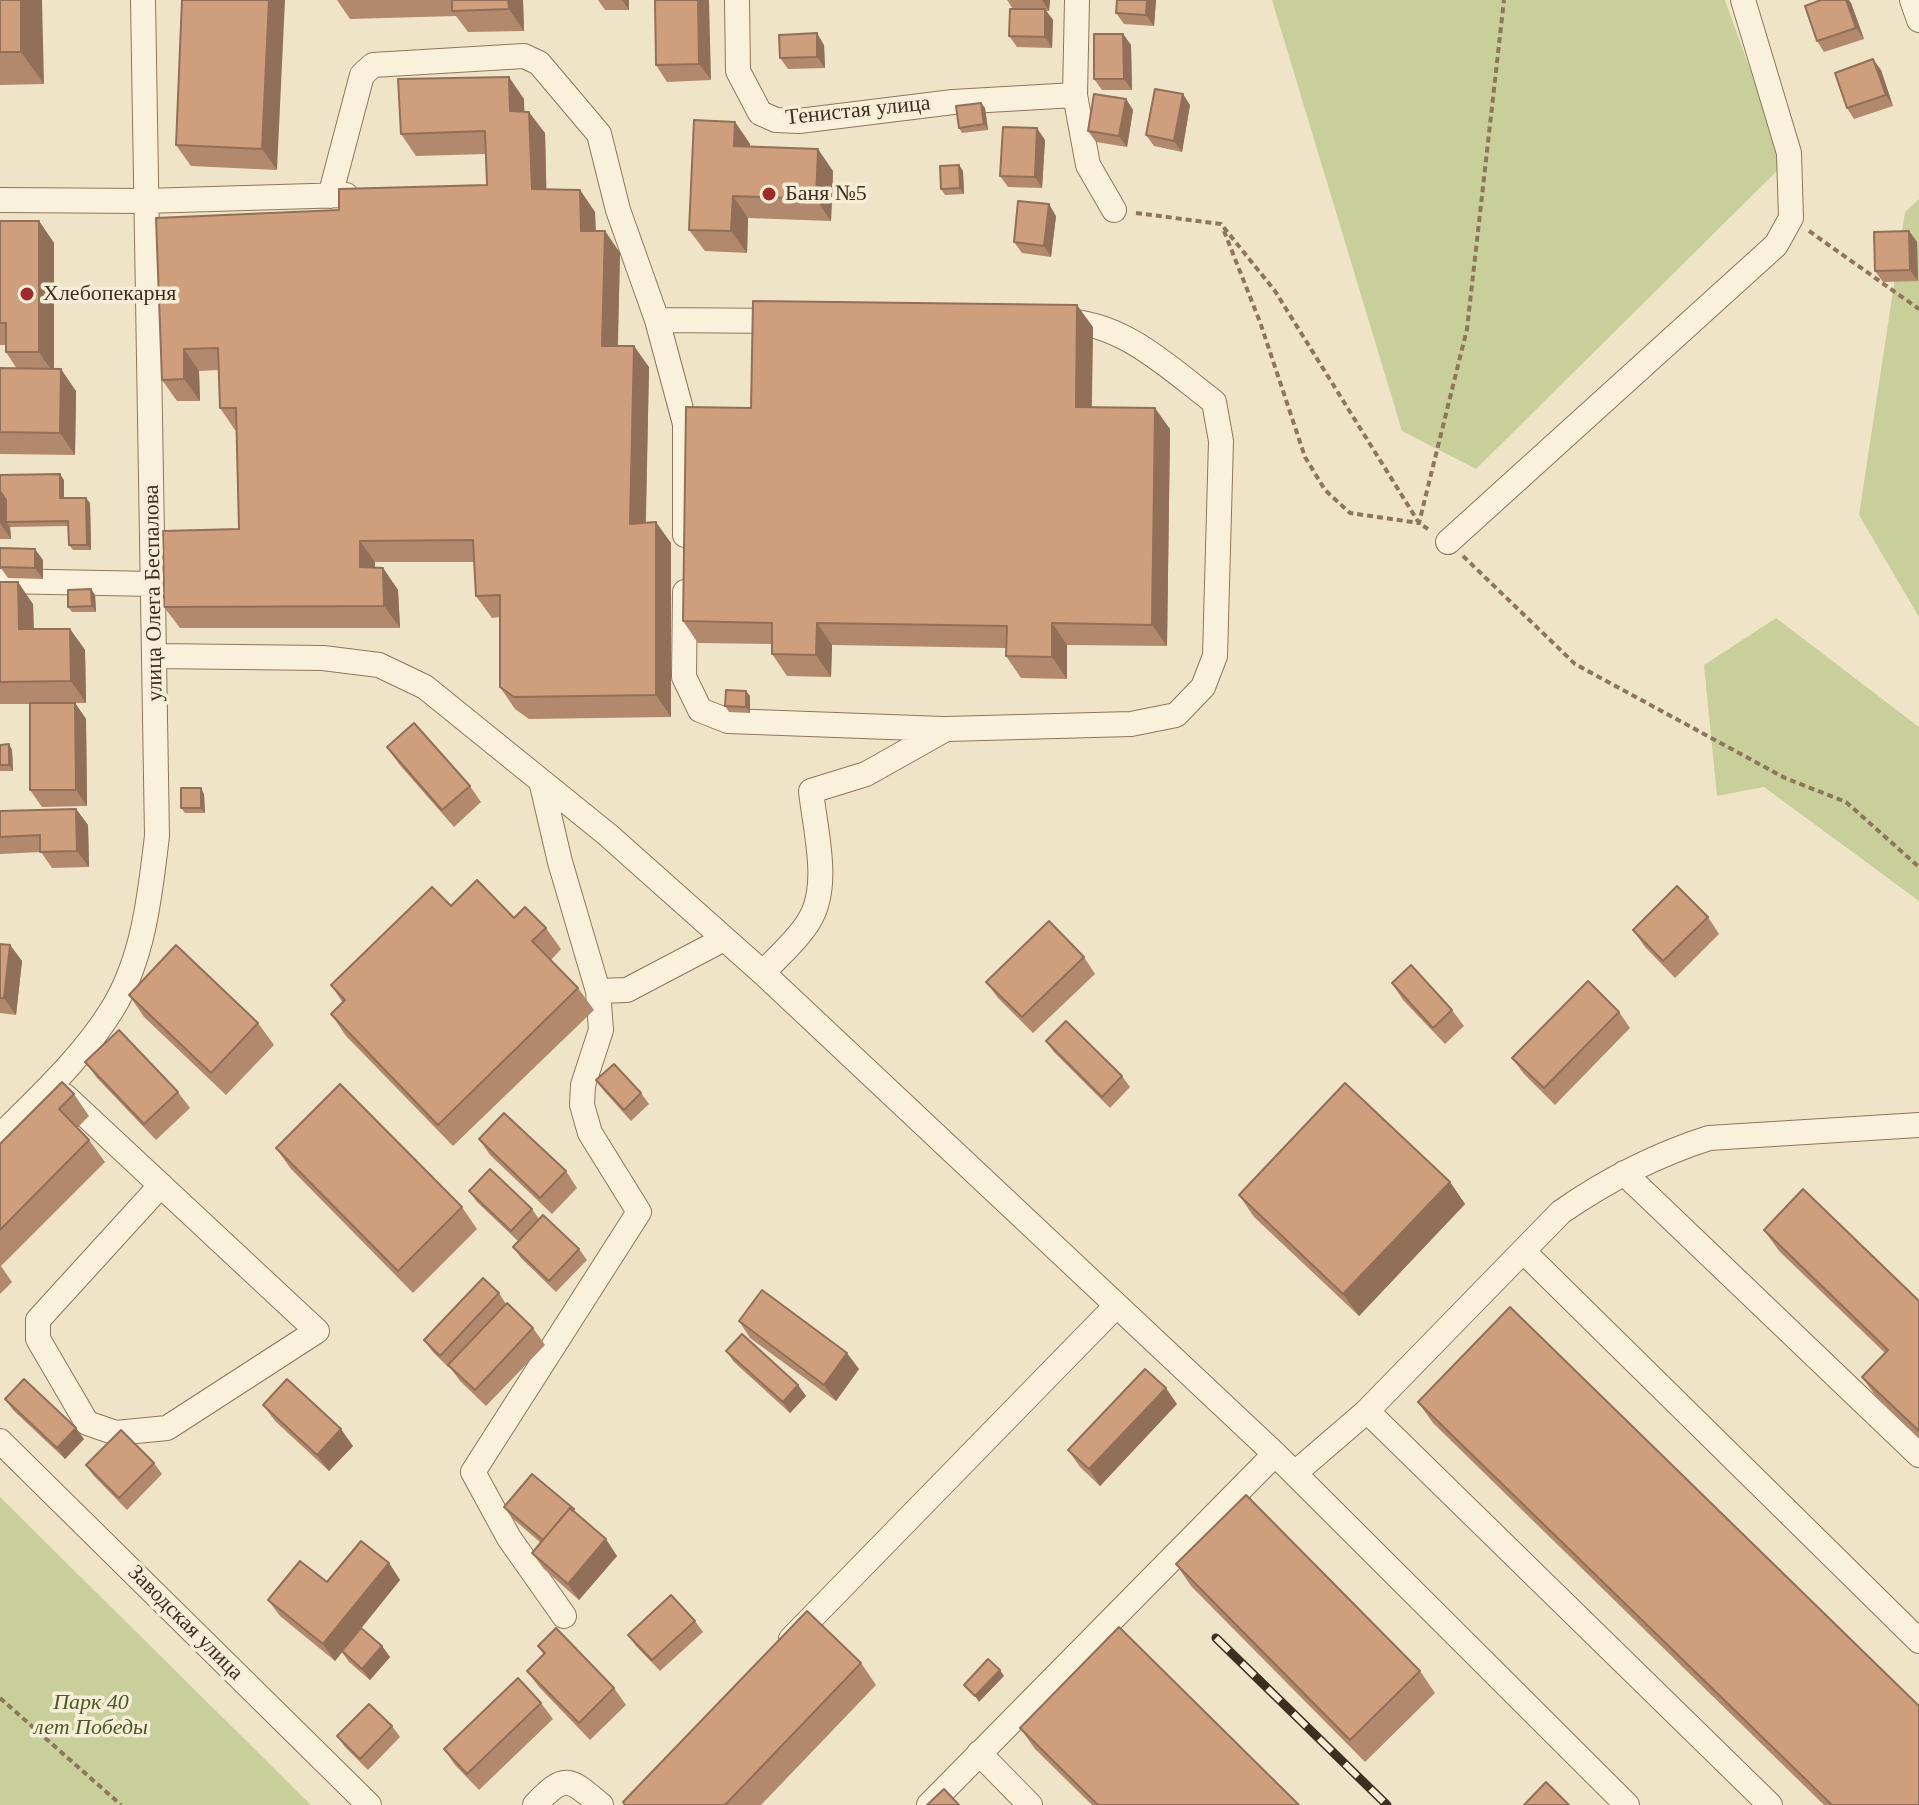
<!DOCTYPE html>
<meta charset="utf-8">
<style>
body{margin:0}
canvas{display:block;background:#f0e4c8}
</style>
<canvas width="1919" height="1805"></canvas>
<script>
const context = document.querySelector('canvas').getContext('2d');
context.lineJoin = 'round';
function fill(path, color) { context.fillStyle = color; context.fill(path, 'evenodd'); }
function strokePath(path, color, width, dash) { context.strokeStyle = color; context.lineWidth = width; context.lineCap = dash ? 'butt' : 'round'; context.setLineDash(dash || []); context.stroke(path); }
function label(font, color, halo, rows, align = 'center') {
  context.font = font + ' Georgia,serif'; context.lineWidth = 7; context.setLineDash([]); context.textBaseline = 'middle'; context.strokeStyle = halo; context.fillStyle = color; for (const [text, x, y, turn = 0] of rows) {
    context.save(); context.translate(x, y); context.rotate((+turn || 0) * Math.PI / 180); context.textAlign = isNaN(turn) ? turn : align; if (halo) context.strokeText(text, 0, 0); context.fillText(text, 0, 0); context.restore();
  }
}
const green = new Path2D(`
 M1272,0h453l59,164 -308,305 -74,-38z
 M1919,199v418l-60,-102 46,-303z
 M1776,618l143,109v174l-155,-114 -47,9 -13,-131z
 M0,1497l311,308h-311z`);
const path = new Path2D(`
 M1136,213l85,11 54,67 144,232 9,6
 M1224,231l36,91 45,135 20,33 25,23 69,10 48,-194 37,-329
 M1809,231l110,78
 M1463,556l112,108 210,114 61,24 73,65
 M0,1698l121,107`);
const minor = new Path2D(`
 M737,0l1,71 22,42 16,7 23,1 154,-19 122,-7
 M1077,0l-2,95 13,70 26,45
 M1912,0l7,20
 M330,196l32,-121 11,-10 151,-9 15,7 60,71 19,76 39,110 128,1
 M0,200l145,1 201,-6
 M657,320l28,104v111
 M1448,542l328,-297 15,-27 -2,-65 -46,-153
 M0,581l154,3
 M685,592l-1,85 16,33 28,11 215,8
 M155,656l168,2 56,7 46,22 183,148 155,138 512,481 352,351
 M542,785l18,77 38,129 3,39 -18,55 -1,20 8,28 49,79 -166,260 36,66 55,78
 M763,973c14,-16 35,-33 46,-52 22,-35 6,-91 2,-130l55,-17 80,-45 185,-5 45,-9 27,-28 12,-31 6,-215 -7,-39c-46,-35 -91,-80 -152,-81
 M598,991l29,-1 97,-51
 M65,1096l252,235 -150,97 -51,5 -29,-10 -49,-84v-19l123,-135
 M0,1136c40,-40 83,-79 113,-128 31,-51 37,-114 44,-172l-14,-836
 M1624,1173l295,282
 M1523,1251l396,390
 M1367,1411l403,394
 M0,1441l369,364
 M1295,1473l72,-62 194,-199c46,-32 95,-57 148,-74l210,-13
 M791,1639l325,-333
 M979,1753l51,52
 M535,1805c30,-32 34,-27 66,0
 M929,1805l346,-351`);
const rail = new Path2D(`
 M1216,1638l171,167`);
const wall = new Path2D(`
 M0,0l44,84 -44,1z
 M182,0l95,170 -86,-4 -15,-21z
 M337,0h186l1,31 -56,1 -12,-16 -106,3z
 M598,0h31v10h-24z
 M655,0l56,80 -44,2 -11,-17z
 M1007,0h43l-1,11h-3l7,9 -1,28 -35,-1 -8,-11 4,-27z
 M1117,0h39l-2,26 -30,-2 -8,-11z
 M1851,3l13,36 -40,13 -7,-11z
 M1123,34l8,11 1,45h-30l-8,-11z
 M824,45l1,23 -37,1 -8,-11z
 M1881,70l12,36 -39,13 -7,-11z
 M524,99v12l21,22 1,57h34l15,22 1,19h9l15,22 -2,93 31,21 -3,155 25,21v174l-142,2 -14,-10 -15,-22v-70l-8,1 -16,-22 -2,-34h-99v6h8l15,22 2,38h-220l-16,-21 75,-78 -2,-99h-2l-15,-22 -1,-38 -20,1 1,30h-23l-15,-21 -6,-162 183,-8 148,-25 -1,-31 -70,2 -15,-22z
 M1126,99l7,11 -6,37 -31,-5 -8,-11z
 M981,103l4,5 3,22 -26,3 -3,-5z
 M1190,105l-8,47 -28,-6 -8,-11z
 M735,122l15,22v2l83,25 -2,50 -83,-3 -1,35 -42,-2 -16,-21z
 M1045,140l-3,48 -34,-1 -8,-11z
 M963,171l1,23 -19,1 -4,-6z
 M1056,216l-5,41 -29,-4 -8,-11z
 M0,221h39l15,22v126l22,22 -1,64 -75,-1v-86l17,1 -11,-17v-7h-6z
 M1909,231l8,11 1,39 -35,1 -8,-11z
 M1093,327l-1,80 78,22 -3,217 -100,-1v34l-46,-1 -15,-22v-8l-174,-3 -1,32 -44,-1 -15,-22v-10l-74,-1 -15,-22 68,-213z
 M0,475l64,5v18l26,5 1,47h-18l-4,-5 -1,-19 -58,1 1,12h-11z
 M43,560v19l-35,-1 -8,-11z
 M0,582l33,22 1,25h36l15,21 1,53h-11l11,16 1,87 -45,1 -12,-17v-86h-30z
 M95,595l1,17h-24l-4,-5z
 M750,696v17l-21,-1 -4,-6z
 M9,744l3,6 1,21h-13v-26z
 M387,747l83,39 11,16 -27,25 -55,-63z
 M204,794l1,19h-20l-4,-5z
 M76,809l12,16 1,42 -37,1 -11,-16 -41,2v-43z
 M451,906l63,12 32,10 15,21 -10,11 27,28 16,22 -141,136 -107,-110 -15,-22 12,-11 -12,-18z
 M1708,917l11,17 -44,44 -30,-31 -12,-17z
 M0,944l10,1 12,16 -6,54 -16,-2z
 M1084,957l11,17 -62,59 -35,-35 -12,-16z
 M1392,983l60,27 12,16 -19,18 -42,-44z
 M129,995l129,28 16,22 -48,50 -82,-78z
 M1619,1012l11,16 -75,77 -31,-31 -12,-16z
 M1046,1041l76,35 8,11 -20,21 -56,-56z
 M85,1062l93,30 12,16 -34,32 -59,-62z
 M596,1080l45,13 8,11 -18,17 -27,-30z
 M74,1094l15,22 -12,12 12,12 16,22 -104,104 11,16 -12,12v-150z
 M479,1139l87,32 11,17 -25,26 -62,-59z
 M276,1148l186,59 15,22 -64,64 -122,-124z
 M1450,1182l15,22 -106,112 -105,-99 -15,-22z
 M469,1191l63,18 7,10 40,30 8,11 -31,32 -35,-34 -8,-11 5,-6 -41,-39z
 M1764,1230l155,71v137l-42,-40 -15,-21 23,-24 -106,-102z
 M499,1293l7,11 27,24 12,17 -59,61 -26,-25 -11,-15 -1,1 -16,-16 -8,-11z
 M739,1321l120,48 -23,32 -86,-63z
 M726,1351l72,34 8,11 -16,17 -56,-51z
 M5,1399l79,40 -19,20 -52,-49z
 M1418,1402l501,403h-95l-391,-382z
 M1177,1404l-77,82 -20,-19 -12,-17z
 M263,1405l90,41 -24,25 -54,-50z
 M154,1463l8,11 -35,36 -33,-34 -8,-11z
 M504,1507l74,9 39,40 -38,44 -35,-31 -12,-16 9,-10 -29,-25z
 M389,1563l11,17 -44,54 26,12 8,11 -20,23 -21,-18 -7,-10 -7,9 -55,-45 -12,-16z
 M1176,1564l244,107 15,22 -70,69 -174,-176z
 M695,1621l8,11 -43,39 -24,-25 -8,-11z
 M538,1646l76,42 12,17 -36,35 -51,-53 -12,-16 17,-16z
 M861,1663l15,22 -115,120h-137l-1,-3z
 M541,1703l12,16 -74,71 -24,-25 -11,-16z
 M392,1726l8,11 -32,33 -23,-23 -8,-11z
 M1020,1728l279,77h-207l-57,-56z`);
const shadedWall = new Path2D(`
 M21,0h21l2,84 -23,-32z
 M269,0h16l-8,170 -15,-21z
 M508,0h15l1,31 -15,-22z
 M622,0h7v10z
 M698,0h11l2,80 -12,-16z
 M1042,0h8l-1,11z
 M1147,0h9l-2,26 -8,-11z
 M1846,0h3l2,3 13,36 -8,-11z
 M1045,9l8,11 -1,28 -7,-11z
 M817,33l7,12 1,23 -8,-11z
 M1123,34l8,11 1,45 -8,-11z
 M1873,59l8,11 12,36 -7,-11z
 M509,77l15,22 1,34 -15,-22z
 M1183,94l7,11 -8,47 -8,-11z
 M1126,99l7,11 -6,37 -8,-11z
 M981,103l4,5 3,22 -4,-6z
 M529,112l16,21 2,78 -15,-22z
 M735,122l15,22 -1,23 -15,-21z
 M1037,128l8,12 -3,48 -7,-11z
 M818,149l15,22 -2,50 -15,-22z
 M959,165l4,6 1,23 -4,-6z
 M580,190l15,22 1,41 -15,-22z
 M733,196l15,22 -1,35 -16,-22z
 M1049,204l7,12 -5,41 -7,-11z
 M39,221l15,22v131l-15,-22z
 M605,231l15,22 -3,115 -15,-22z
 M1909,231l8,11 1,39 -8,-11z
 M1077,305l16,22 -2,101 -15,-21z
 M634,346l15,21 -4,178 -15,-21z
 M184,349l15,22 1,30 -16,-22z
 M61,369l15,22 -1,64 -15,-22z
 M1155,408l15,21 -3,217 -15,-21z
 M60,474l4,6v24l-4,-6z
 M0,491l10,14 -4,17 4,5 1,12 -11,-16z
 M86,498l4,5 1,47 -4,-5z
 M656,522l15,21v174l-15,-22z
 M360,541l15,21v27l-15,-22z
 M35,549l8,11v19l-8,-11z
 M383,568l15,22 2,38 -16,-22z
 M18,582l15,22 1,47 -15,-22z
 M91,589l4,6 1,17 -4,-6z
 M817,623l15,22 -1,32 -15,-22z
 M1052,623l15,22v34l-15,-22z
 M70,629l15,21 1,53 -15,-22z
 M746,691l4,5v17l-4,-6z
 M75,703l11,16 1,87 -11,-16z
 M9,744l3,6 1,21 -4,-6z
 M201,788l3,6 1,19 -4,-5z
 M76,809l12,16 1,42 -12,-16z
 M10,945l12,16 -6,54 -12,-17z
 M1450,1182l15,22 -106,112 -16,-22z
 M847,1353l12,16 -23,32 -12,-16z
 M798,1385l8,11 -16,17 -7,-11z
 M1166,1388l11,16 -77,82 -11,-17z
 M76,1428l8,11 -19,20 -8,-11z
 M341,1429l12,17 -24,25 -12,-16z
 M606,1539l11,17 -38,44 -11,-16z
 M389,1563l11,17 -65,81 -12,-17z
 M382,1646l8,11 -20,23 -8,-11z
 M1000,1670l4,6 -25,26 -4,-6z`);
const building = new Path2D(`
 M0,0h21v52h-21z
 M182,0h87l-7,149 -86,-4z
 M452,0h56l1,9 -57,2z
 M655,0h43l1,64 -43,1z
 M1117,0h30l-1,15 -30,-2z
 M1821,0h25l10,28 -39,13 -12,-35z
 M1010,9h35v28l-36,-1z
 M817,33v24l-37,1 -1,-23z
 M1094,34h29l1,45h-30z
 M1873,59l13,36 -39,13 -12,-35z
 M509,77l1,34 19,1 3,77 48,1 1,41h24l-3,115h32l-4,178 26,-2v173l-142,2 -14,-10v-92l-24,1 -3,-56 -113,1v26l23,1 1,38 -220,1 -1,-76 76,-2 -3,-121h-16l-2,-60 -34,1v30l-22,1 -6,-162 183,-8v-21l148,-4 -2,-54 -84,3 -3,-55z
 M1155,89l28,5 -9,47 -28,-6z
 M1094,94l32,5 -7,37 -31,-5z
 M981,103l3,21 -25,4 -3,-22z
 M694,120l41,2 -1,24 84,3 -2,50 -83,-3 -2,35 -42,-1z
 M1003,127l34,1 -2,49 -35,-1z
 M959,165l1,23 -19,1 -1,-23z
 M1018,201l31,3 -5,42 -30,-4z
 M0,221h39v131h-33v-29h-6z
 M1909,231l1,39 -35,1 -1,-39z
 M753,301l324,4 -1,102 79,1 -3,217 -100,-2v34l-46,-1 1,-30 -190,-3 -1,32 -44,-1v-31l-89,-2 3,-214 65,1z
 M0,368l61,1 -1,64 -60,-1z
 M60,474v24h26l1,47h-18l-1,-24 -62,1v-22l-6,-9v-16z
 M0,548l35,1v19l-35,-1z
 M0,582h18l1,47h51l1,52 -71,1z
 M91,589l1,17 -24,1v-17z
 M726,690l20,1v16l-21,-1z
 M30,703h45l1,87h-46z
 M414,723l56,63 -28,24 -55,-63z
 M9,744v21h-9v-20z
 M181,788h20v20h-20z
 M76,809l1,42 -37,1v-17l-40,2v-26z
 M477,880l37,38 11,-11 21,21 -14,13 46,47 -140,137 -107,-111 14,-14 -14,-15 101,-98 19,19z
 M1677,886l31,31 -45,44 -30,-31z
 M1049,921l35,36 -62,60 -36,-35z
 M0,944l10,1 -6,53h-4z
 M176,945l82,78 -47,50 -82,-78z
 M1411,965l41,45 -19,18 -41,-45z
 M1588,981l31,31 -75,76 -32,-30z
 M1066,1021l56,55 -20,21 -56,-56z
 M119,1030l59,62 -34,32 -59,-62z
 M614,1064l27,29 -17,17 -28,-30z
 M62,1082l12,12 -15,15 30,31 -89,90v-86z
 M1345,1083l105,99 -107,112 -104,-99z
 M340,1084l122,123 -64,64 -122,-123z
 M504,1113l62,58 -26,27 -61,-59z
 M490,1169l42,40 -21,22 -42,-40z
 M1803,1189l116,112v130l-57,-54 26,-27 -124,-120z
 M543,1215l36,34 -30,32 -36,-34z
 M483,1278l16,15 -59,63 -16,-16z
 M762,1290l85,63 -23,32 -85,-64z
 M507,1303l26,25 -58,62 -27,-25z
 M1510,1307l409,399v99h-87l-414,-403z
 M742,1334l56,51 -15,17 -57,-51z
 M1145,1369l21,19 -77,81 -21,-19z
 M24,1379l52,49 -19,20 -52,-49z
 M287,1379l54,50 -24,26 -54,-50z
 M121,1430l33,33 -35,35 -33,-33z
 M532,1474l42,35 -1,2 -3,-3 -27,32 -39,-33z
 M1246,1495l174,176 -70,69 -174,-176z
 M570,1508l36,31 -38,45 -36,-31z
 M361,1541l28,22 -66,81 -55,-44 32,-39 27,21z
 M671,1595l24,26 -43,39 -24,-25z
 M807,1611l54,52 -136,142h-100l-2,-3z
 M1119,1627l180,178h-201l-78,-77z
 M361,1628l21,18 -20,23 -20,-18z
 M556,1628l58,60 -35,35 -52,-52 18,-18 -7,-7z
 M988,1659l12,11 -25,26 -11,-11z
 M518,1678l23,25 -74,71 -23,-25z
 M369,1704l23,22 -32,33 -23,-23z
 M1546,1782l23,23h-45z
 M944,1789l15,16h-32z`);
const markers = [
 [769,194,8,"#9e2a2b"],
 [27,294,8,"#9e2a2b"]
];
const streetNames = [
 ["Тенистая улица",858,111,-6],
 ["улица Олега Беспалова",154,593,-91],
 ["Заводская улица",185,1623,45]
];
const poiNames = [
 ["Баня №5",785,194],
 ["Хлебопекарня",43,294]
];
const parkNames = [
 ["Парк 40",91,1703],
 ["лет Победы",91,1728]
];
fill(green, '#c9cf9b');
strokePath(minor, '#8d765c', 26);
strokePath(path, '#8d765c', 4, [6, 4]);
strokePath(minor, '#faf1dc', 24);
strokePath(rail, '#3d2e20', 9);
strokePath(rail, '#f7eed8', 6, [18]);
fill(wall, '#b2896c');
fill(shadedWall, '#916f58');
fill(building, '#cf9f7d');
strokePath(building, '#916f58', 2);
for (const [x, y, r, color] of markers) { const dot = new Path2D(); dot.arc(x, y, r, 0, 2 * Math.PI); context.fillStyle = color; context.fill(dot); strokePath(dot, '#f7eed8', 3); }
label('22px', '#3d2e20', '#f7eed8', streetNames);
label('22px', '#3d2e20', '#f7eed8', poiNames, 'left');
label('italic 22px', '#4d5a26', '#f7eed8', parkNames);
</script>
